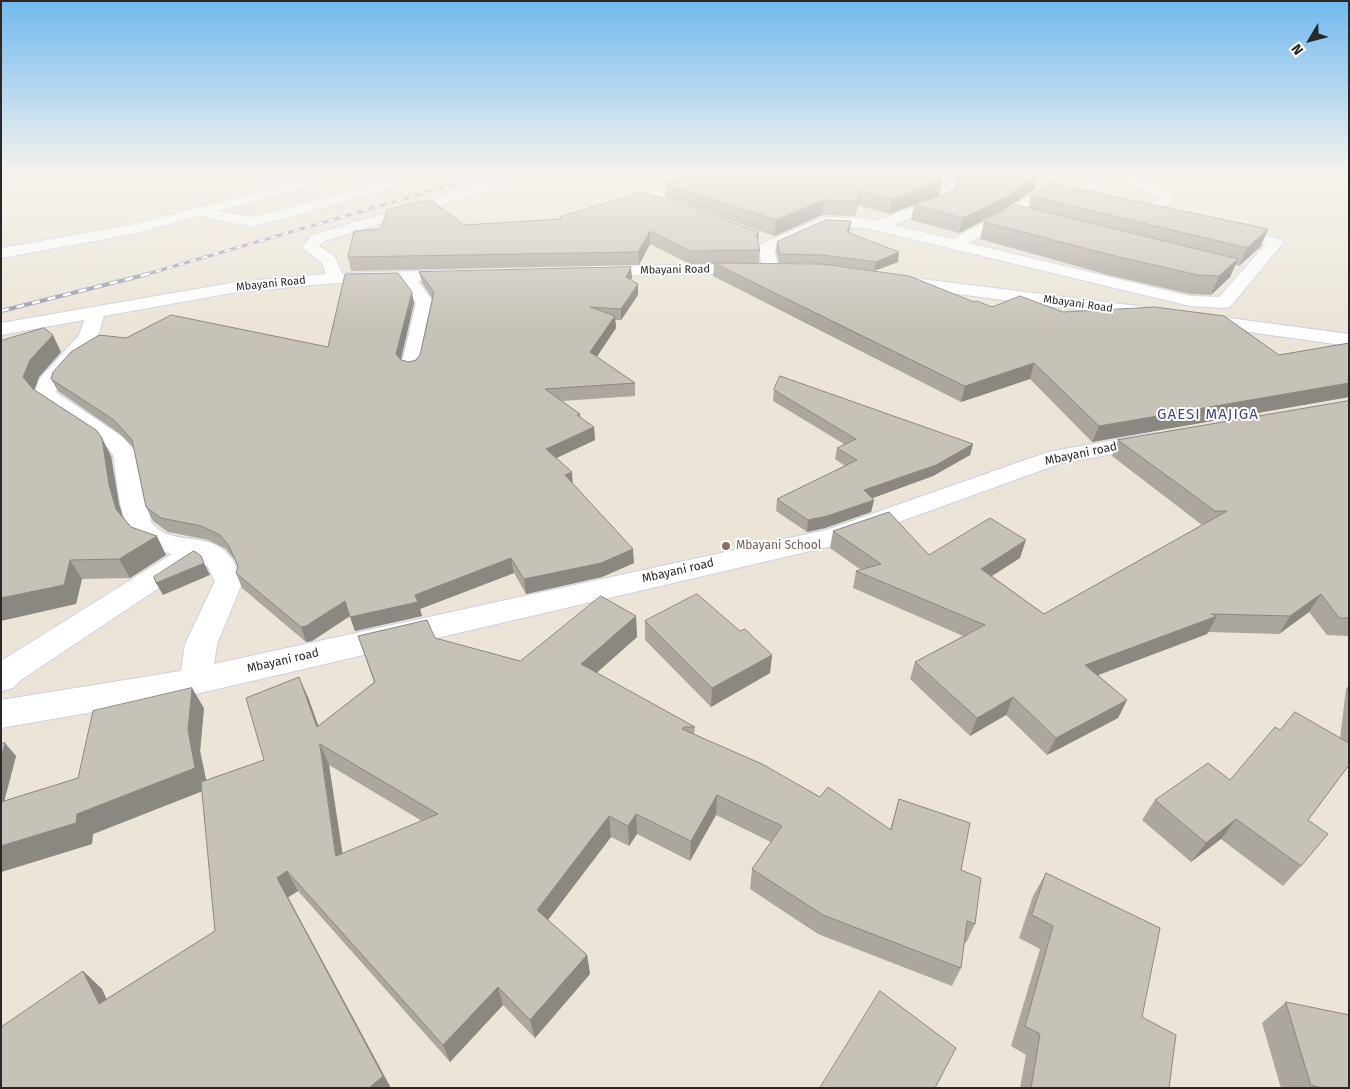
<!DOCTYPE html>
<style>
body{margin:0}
#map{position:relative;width:1350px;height:1089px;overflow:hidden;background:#ece5d7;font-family:"Fira Sans",sans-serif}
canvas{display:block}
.frame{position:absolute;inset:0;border:2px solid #282828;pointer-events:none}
.north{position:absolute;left:1285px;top:15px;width:50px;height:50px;-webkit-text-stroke:4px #fff;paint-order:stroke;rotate:233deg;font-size:14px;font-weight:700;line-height:20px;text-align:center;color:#282828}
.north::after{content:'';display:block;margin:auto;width:18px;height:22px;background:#282828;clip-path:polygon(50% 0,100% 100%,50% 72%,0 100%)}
</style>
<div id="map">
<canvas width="1350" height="1089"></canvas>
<div class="frame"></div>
<div class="north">N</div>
</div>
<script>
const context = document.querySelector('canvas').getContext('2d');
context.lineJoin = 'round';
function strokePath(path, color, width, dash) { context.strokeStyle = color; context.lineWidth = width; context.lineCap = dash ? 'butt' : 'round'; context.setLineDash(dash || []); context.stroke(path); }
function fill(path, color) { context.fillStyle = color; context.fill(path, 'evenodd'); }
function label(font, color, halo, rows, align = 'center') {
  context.font = font + ' "Fira Sans",sans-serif'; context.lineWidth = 4; context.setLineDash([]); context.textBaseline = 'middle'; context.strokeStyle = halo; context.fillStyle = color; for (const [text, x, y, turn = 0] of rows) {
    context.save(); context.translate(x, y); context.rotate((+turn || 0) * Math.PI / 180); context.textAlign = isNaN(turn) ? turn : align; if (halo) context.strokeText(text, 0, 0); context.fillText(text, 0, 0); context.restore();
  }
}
const street = new Path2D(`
 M331,173h22l-1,3 -134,35 35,6 164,-44h21l-1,3 -184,51 -53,-11 -68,18 -131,24v-10l130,-23z
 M519,173l6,4 -2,3 -199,61 -5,5 16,11 7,16 115,-3 6,1 3,4 -3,4 -6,1 -39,1 16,22 -13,64 -3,4 -7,2 -7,-2 -3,-4 15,-64 -15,-21 -65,1 -99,9 -133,24 -6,20 -40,48 -2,8 4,3 63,42 10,12 4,5 14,68c18,24 53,10 74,29 9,8 13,20 18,30l-26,63 -3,20 612,-134 222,-78 105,-19 8,2 4,5 -4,5 -8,2 -91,16 -230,83 -636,148 -195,34v-28l180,-29 4,-27 30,-63 -7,-14 -10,-8 -3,5 -174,116 -8,8 -12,3v-30l171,-107c-10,-3 -21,-4 -30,-10 -24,-16 -24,-62 -29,-89l-6,-8 -63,-42 -10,-12 6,-15 39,-43 5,-15 -83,15v-12l236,-41 89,-8 -4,-11 -20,-16 10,-12z
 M706,173h19l-1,3 -65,22 18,6 2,3 -2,3 -5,1 -32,-10 -2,-3 2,-3z
 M911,173h20l25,8 2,3 -8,19 -57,22 59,14 53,-27 33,-23 5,-1 21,4 27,-12v-7h14l-3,12 -23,10 12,3 2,3 -2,3 -5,1 -41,-8 -30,21 -47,25 222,53 29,1 46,-52 -42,-10 -3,-3 3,-3 5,-2 47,11 6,2 2,3 -53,64 -6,1 -34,-2 -324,-78 -41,-1 -51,23 5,20 -2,4h-12l-8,-26 2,-3 64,-28 43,1 10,3 63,-24 4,-11 -31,-10z
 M1111,173h17l42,19 5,7 -27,18h-10l-2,-3 2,-3 22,-13 -48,-22z
 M1286,173h32l31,5v8l-57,-9z
 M752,264l6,1 2,4 -2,4 -163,3 -6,-1 -2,-4 2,-4 6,-1z
 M897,276l257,32 7,2 2,4 -2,4 -7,2 -263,-35 -3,-4 3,-4z
 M1199,314l150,20v12l-157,-22 -2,-4 2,-4z`);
const railFar1 = new Path2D(`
 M144,275l348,-102`);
const rail = new Path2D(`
 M1,311l147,-37`);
const wall = new Path2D(`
 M699,173h335l1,16 -31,21 -45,23 -48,-13 3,-15 40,-15 4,-9 -1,-2 -14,-4 -2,12 -3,9 -49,18 -31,-9 -3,11 -33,-1 -47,21 -110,-38v-14z
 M1031,196l237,33 -7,17 -22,20 -4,-1 -5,12 -19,18 -21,-1 -82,-19 -128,-36 4,-17 44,-14z
 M560,217l198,27 2,6 -1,13 215,39 18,5 71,5 216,43 70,-12v54l-257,45 -62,-63 -69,23 -248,-126 1,-12h-24l-40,-20 -11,21 -288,6 -3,-14 116,-32 96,-6z
 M851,221l-2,12 49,29 -24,9 -53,-7 -42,-1 -3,-12 1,-9z
 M419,272l213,6 -1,2 7,4v11l-17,25h-6l1,8 -19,29 38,26v13l-73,5 18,13 1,4 13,9 1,13 -39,18 17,26 61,79 -32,14 -76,17 -12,-21 -94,36 2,7 -67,15 -5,-15 -38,25 -6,1 -64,-54 -6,-15 2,-6 -3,-7 -9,-11 -18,-9 -40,-8 -15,-11 -7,-14 -12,-59 -14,-14 -62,-43 -7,-12 75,-41 202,9 86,-44 -13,57 8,2 7,-2 4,-5 12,-57 -10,-15z
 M1,341l60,11 -22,25 -5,13 77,66 8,48 4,13 8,10 35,28 -36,23 -48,1 -6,25z
 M774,390l199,54 -3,11 -37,21 -61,22 2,2 -3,12 -46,16 -18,4 -31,-21 1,-12 68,-33 -10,-7 2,-11 7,-4 -71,-43z
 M1349,401v235l-22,-1 -18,-23 -30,22 -71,-2 -1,2 -109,41 29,25 -9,18 -71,37 -41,-40 -36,21 -60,-57 5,-17 48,-26 -110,-48 3,-17 5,-1 -31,-22 3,-17 96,24 91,3 -28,18 52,38 158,-89 -90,-69 6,-16z
 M636,616l1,21 -41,36 99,54 -1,7 126,63 70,33 9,-31 62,71 14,54 -9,19 -2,-1 -3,26 -9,18 -134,-52 -68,-45 2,-20 19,-27 -55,-27 -26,46 -53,-27 -8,12 -18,-9 -63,83 39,35 3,19 -55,64 -32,-33 -53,57 -152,-171 -297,197 82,-117 19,18 4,10 109,-68 -13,-140 -109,43 -1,10 -91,28v-128l15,12 -12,45 74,-23 126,-70 -4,43 6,29 58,-20 44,-63 10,29 56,-44 -16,-46 77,2 85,23zM329,765l93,56 -80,33z
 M645,621l95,10 32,24 -2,18 -59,34 -66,-67z
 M1349,685v80l-41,55 -7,46 -18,20 -62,-47 -30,23 -49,-42 13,-20 75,-20 50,-50 60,8 6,-49z
 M1046,873l96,144 27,71h-149l6,-33 -15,-9 29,-97 -21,-11 14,-42z
 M1286,1002l63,86h-68l-19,-65z`);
const shadedWall = new Path2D(`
 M943,173l-2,14 -3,9 -49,18 3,-15z
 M1039,174l-4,15 -31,21 -45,23 4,-15z
 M860,191l-2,14 -3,11 2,-15z
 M824,200l-2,15 -47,21 1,-16z
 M851,221l-1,8 -4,12 1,-9z
 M1268,229l-7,17 -22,20 8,-18z
 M650,231v13l-11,21 -1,-13z
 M759,232l-1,13 -2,-10z
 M899,252l-1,10 -24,9 2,-9z
 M1238,259l-8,18 -19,18 8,-19z
 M631,267l1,11 -6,10v-11z
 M638,284v11l-17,25v-11z
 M412,292l2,11 -15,64 -3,-13z
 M615,316l1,12 -25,37 -1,-13z
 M53,335l8,17 -22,25 -6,17 -10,-17 7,-17z
 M1034,363l-4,16 -69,23 4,-16z
 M1349,383v14l-257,45 7,-16z
 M594,427l1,13 -47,22 -2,-13z
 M102,438l9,18 8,48 7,24 -10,-19 -7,-24z
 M973,444l-3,11 -37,21 -71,26 2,-12z
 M572,472l1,14 -8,-11z
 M874,500l-3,12 -46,16 -18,4 1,-12z
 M157,536l9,19 -36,23 -11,-19z
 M1026,540l-6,18 -44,28 5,-17z
 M633,549l1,14 -32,14 -76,17 -2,-15z
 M511,558l3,15 -94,36 2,7 -67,15 -5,-14 65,-22z
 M70,560l12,19 -6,25 -75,17v-23z
 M204,563l6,12 -47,20 -7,-12z
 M1321,594l-12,18 -30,22 11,-18z
 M345,601l5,15 -38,25 -6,1 -5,-15z
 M636,616l1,21 -54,48 -2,-21z
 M1217,616l-10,18 -130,49 8,-18z
 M772,655l-2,18 -59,34 1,-19z
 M299,677l9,20 18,50 -9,-20z
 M192,688l12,20 -4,43 8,38 -115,45 -1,10 -91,28v-26l187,-116z
 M1013,697l-7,18 -36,21 7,-18z
 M1127,700l-9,18 -71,37 9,-17z
 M5,743l11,13 -13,50h-2v-48z
 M320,744l9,21 17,111 -10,-20z
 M717,795l-1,20 -26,46 1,-20z
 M636,814l1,20 -8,12 -1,-20z
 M609,816l2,21 -70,92 -4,-19z
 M1236,819l-15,20 -30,23 15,-19z
 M287,871l11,20 -10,6 103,191h-22l-92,-210z
 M587,955l3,19 -55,64 -5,-18z
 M83,971l19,18 15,33 -18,-18z
 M498,987l5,18 -53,57 -7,-17z`);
const building = new Path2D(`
 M699,173h244l-3,8 -48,18 -32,-8 -3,10 -33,-1 -48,20 -111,-36z
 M962,173h72l5,1 -31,22 -45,22 -49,-13 40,-15z
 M1050,183l218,46 -21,19 -216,-52z
 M644,192l115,40 -3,3 4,15 -70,1 -40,-20 -12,21 -290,5 6,-26 27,-2 6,-19 22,-6 22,-4 33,25 97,-6 -1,-2z
 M1016,205l222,54 -19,17 -21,-1 -83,-19 -131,-34z
 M826,220l25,1 -4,11 52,20 -23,10 -54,-7 -42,-1 -3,-12z
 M714,263l108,1 87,12 65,26 3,-1 15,6 28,-11 43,16 92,-5 69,9 55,39 70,-12v40l-250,43 -65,-63 -69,23z
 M631,267l-5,10 12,7 -17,25 -31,-2 25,9 -25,36 45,31 -90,6 35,25 -3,1 17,12 -48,22 26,23 -7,3 68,74 -32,14 -77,16 -13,-21 -96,37 3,7 -68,15 -5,-16 -39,25 -5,1 -65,-54 2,-7 -9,-20 -9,-11 -19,-9 -40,-8 -15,-11 -14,-67 -18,-20 -63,-41 2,-7 18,-20 28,-17 27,3 45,-23 157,32 17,-73 53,-1 14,19 -16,62 5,6 8,2 7,-2 4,-5 14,-63 -15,-20z
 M44,328l9,7 -23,25 -7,17 10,12 63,41 6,8 7,47 7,24 15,18 26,9 -38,23 -49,1 -6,25 -63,13v-257z
 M780,376l193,68 -37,21 -72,25 10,10 -47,16 -19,4 -31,-21 80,-39 -20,-12 19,-9 -82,-49z
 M1349,401v217h-10l-18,-24 -31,22 -79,-2 6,2 -132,49 42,35 -71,38 -43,-41 -36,21 -62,-56 70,-37 -129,-54 25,-7 -48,-33 56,-19 40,43 61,-37 36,22 -45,29 63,45 183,-103h-12l-97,-71z
 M194,551l7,5 3,7 -48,20 -2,-6z
 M697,594l43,37 5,-2 27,26 -60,33 -67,-67z
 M601,596l35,20 -55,48 114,63h-11l-2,2 80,35 58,33 8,-10 63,43 8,-31 71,24 -9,47 20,8 -6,46 -8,-3 -6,47 -138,-53 -71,-46 30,-43 -65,-31 -26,46 -55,-27 -8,12 -19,-10 -72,94 50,45 -57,65 -32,-33 -55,58 -156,-174 -10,7 106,198 -14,12h-368v-61l82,-56 16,33 116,-73 -14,-149 63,-22 -18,-62 53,-21 18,50 58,-45 -17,-46 69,-16 8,18 85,23zM320,744l118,70 -102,42z
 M192,688l-4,42 7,38 -118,46 -1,9 -75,23v-44l77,-24 15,-67z
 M1295,712l54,31v22l-41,55 20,14 -27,32 -65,-47 -30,24 -51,-43 53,-37 22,17 45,-53 5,3z
 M5,743l-4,15v-14z
 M1046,873l114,55 -18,89 34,18 -7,53h-138l9,-54 -15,-8 28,-100 -21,-11z
 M880,991l76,57 -21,40h-115z
 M1286,1002l63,13v73h-27l-11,-3z`);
const markers = [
 [726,546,5,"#8d6e63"]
];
const farStreetnames = [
 ["Mbayani Road",675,270,-1],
 ["Mbayani Road",271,284,-6],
 ["Mbayani Road",1078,304,8]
];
const streetNames = [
 ["Mbayani road",1081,454,-12],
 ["Mbayani road",678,571,-13],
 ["Mbayani road",283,661,-13]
];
const educationNames = [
 ["Mbayani School",736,546]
];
const quarterNames = [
 ["GAESI MAJIGA",1208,415]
];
strokePath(street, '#cdcfe3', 2);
fill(street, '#fff');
strokePath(railFar1, '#9a9bb4', 3);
strokePath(rail, '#9a9bb4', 4);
strokePath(railFar1, '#fff', 2, [6]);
strokePath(rail, '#fff', 2.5, [8]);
fill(wall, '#aba79e');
fill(shadedWall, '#8b8881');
fill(building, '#c7c2b8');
strokePath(building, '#8b8881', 1);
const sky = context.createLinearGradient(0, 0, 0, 326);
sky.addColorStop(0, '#71b9ef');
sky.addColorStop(0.53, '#f6f3ed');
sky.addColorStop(1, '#f6f3ed00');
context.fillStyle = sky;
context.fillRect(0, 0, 1350, 326);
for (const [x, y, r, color] of markers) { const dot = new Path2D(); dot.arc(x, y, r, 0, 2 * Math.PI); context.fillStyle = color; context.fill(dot); strokePath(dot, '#fff', 2); }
label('11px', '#282828', '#fff', farStreetnames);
label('12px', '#282828', '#fff', streetNames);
label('12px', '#785e54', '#fff', educationNames, 'left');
context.letterSpacing = '1px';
label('15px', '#44487c', '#fff', quarterNames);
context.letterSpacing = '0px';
</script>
